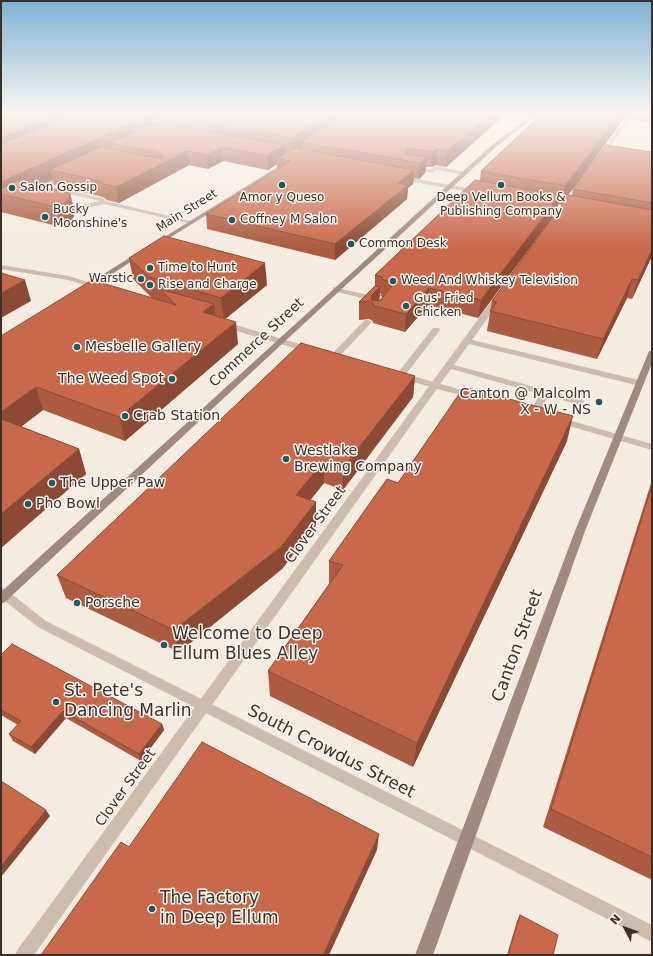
<!DOCTYPE html>
<style>
body{margin:0}
#map{position:relative;width:653px;height:956px;overflow:hidden;background:#f4ebe1;font-family:"DejaVu Sans",sans-serif}
canvas{display:block}
.frame{position:absolute;inset:0;border:2px solid #3b302b;pointer-events:none}
.north{position:absolute;left:605px;top:908px;width:40px;height:40px;-webkit-text-stroke:3px #fbf5ee;paint-order:stroke;rotate:311deg;font-size:11px;font-weight:700;line-height:16px;text-align:center;color:#3b302b}
.north::after{content:'';display:block;margin:auto;width:14px;height:18px;background:#3b302b;clip-path:polygon(50% 0,100% 100%,50% 72%,0 100%)}
</style>
<div id="map">
<canvas width="653" height="956"></canvas>
<div class="frame"></div>
<div class="north">N</div>
</div>
<script>
const ctx = document.querySelector('canvas').getContext('2d');
ctx.lineJoin = 'round';
function toPath(rows) {
  const path = new Path2D();
  for (const r of rows) {
    path.moveTo(r[0], r[1]);
    for (let i = 2; i < r.length; i += 2) path.lineTo(r[i], r[i + 1]);
  }
  return path;
}
function fillPath(path, color) {
  ctx.fillStyle = color;
  ctx.fill(path, 'evenodd');
}
function strokePath(path, color, width, dash) {
  ctx.strokeStyle = color;
  ctx.lineWidth = width;
  ctx.lineCap = dash ? 'butt' : 'round';
  ctx.setLineDash(dash || []);
  ctx.stroke(path);
}
function write(font, color, halo, rows, align = 'center') {
  ctx.font = font + ' "DejaVu Sans",sans-serif';
  ctx.lineWidth = 3;
  ctx.setLineDash([]);
  ctx.textBaseline = 'middle';
  ctx.strokeStyle = halo;
  ctx.fillStyle = color;
  for (const [text, x, y, turn = 0] of rows) {
    ctx.save();
    ctx.translate(x, y);
    ctx.rotate((+turn || 0) * Math.PI / 180);
    ctx.textAlign = isNaN(turn) ? turn : align;
    if (halo) ctx.strokeText(text, 0, 0);
    ctx.fillText(text, 0, 0);
    ctx.restore();
  }
}
fillPath(toPath([
 [630,113,634,113,603,157,599,157,599,155,630,113],
 [413,166,431,169,436,166,468,173,465,175,437,170,432,173,411,169,410,168,413,166],
 [45,185,103,198,106,201,195,222,192,224,104,204,74,211,62,209,59,207,60,206,74,207,100,201,43,188,43,186,45,185],
 [333,287,390,300,391,302,385,309,379,309,378,307,382,303,333,291,333,287],
 [495,296,498,296,502,298,472,340,643,381,644,383,640,386,469,344,454,365,583,400,584,402,580,405,548,396,539,414,534,417,529,414,540,394,451,369,34,955,15,955,18,949,495,296],
 [365,320,368,320,372,322,337,359,331,359,331,355,365,320],
 [433,328,439,328,440,330,403,378,397,378,397,374,433,328]
]), '#cdbbac');
fillPath(toPath([
 [400,176,479,190,482,192,479,194,398,179,397,178,400,176],
 [1,587,5,589,46,621,652,925,652,942,38,627,1,598,1,587]
]), '#cdbbac');
fillPath(toPath([
 [1,265,69,276,103,287,99,289,68,280,1,269,1,265],
 [220,322,226,322,313,348,314,350,313,352,307,352,220,326,220,322],
 [402,373,476,394,477,396,473,399,399,378,398,376,402,373],
 [558,417,652,444,652,450,555,422,553,420,555,418,558,417]
]), '#cdbbac');
fillPath(toPath([
 [534,113,539,113,496,147,283,343,5,602,1,604,1,592,492,145,534,113],
 [287,161,292,162,158,245,153,244,287,161],
 [63,176,68,177,35,193,30,192,63,176],
 [139,252,144,253,88,290,81,288,139,252],
 [649,351,652,351,652,363,585,531,433,955,415,955,575,531,649,351]
]), '#a18a7d');
fillPath(toPath([
 [1,113,507,113,446,167,436,165,431,167,426,167,425,173,419,179,414,178,413,184,408,188,407,199,335,260,207,229,206,214,277,170,277,164,268,170,223,161,208,169,189,165,119,203,107,200,103,197,54,185,53,180,39,186,75,212,72,221,61,227,1,212],
 [543,113,628,113,561,205,558,204,557,211,478,318,428,305,405,332,373,323,373,321,369,319,359,320,359,302,375,286,375,275,480,181,481,171],
 [380,293,381,294,380,296,383,297,380,301,379,301],
 [633,113,652,113,652,122,631,120],
 [652,152,652,256,632,299,627,298,597,359,487,331,492,301,572,196,573,189],
 [129,258,267,285,225,319,238,344,125,441,43,410,21,427,79,449,86,474,1,548,1,336,151,297,133,279],
 [415,376,413,397,343,490,324,483,310,500,316,502,316,525,282,569,179,652,66,598,57,575],
 [567,441,413,767,270,696,268,671,329,584,329,561,398,483],
 [652,480,652,880,543,827],
 [1,655,162,724,164,730,141,761,66,718,35,754,13,741,9,734,18,725,1,715],
 [520,915,553,955,507,955,517,921]
]), '#ac5a40');
fillPath(toPath([
 [1,113,27,113,1,130],
 [64,113,68,113,71,128,1,157,1,138],
 [157,113,182,113,158,118,160,129,147,135,144,118],
 [332,113,358,113,301,142,302,149,292,155,292,138],
 [493,113,507,113,446,167,447,151],
 [620,113,628,113,561,205,565,186],
 [133,123,136,140,111,143,112,152,50,170,53,180,16,197,1,194,1,182],
 [285,145,285,159,277,158,277,164,268,170,267,156],
 [222,147,223,161,208,169,207,155],
 [408,148,407,160,405,150],
 [438,149,436,165,431,167,432,152],
 [187,151,189,165,119,203,116,187],
 [427,157,425,173,419,179,420,163],
 [414,170,413,184,408,188,407,199,335,260,335,244,398,183],
 [70,193,75,212,72,221,61,227,56,207],
 [560,195,557,211,478,318,481,300],
 [652,250,652,256,632,299,638,280],
 [265,263,267,285,224,320,221,298],
 [632,279,627,298,597,359,603,339],
 [25,280,31,301,1,318,1,293],
 [380,287,379,304,373,303,371,302,372,295],
 [429,288,428,305,405,332,406,314],
 [214,304,216,326,203,312],
 [236,322,238,344,125,441,119,417],
 [415,376,413,397,343,490,343,468],
 [36,387,43,410,3,440,1,435,1,412],
 [573,416,567,441,413,767,417,743],
 [79,449,86,474,1,548,1,514],
 [324,461,324,483,297,517,296,495],
 [316,502,316,525,282,569,179,652,174,630],
 [63,711,66,718,35,754,31,747],
 [162,724,164,730,141,761,139,754],
 [46,810,50,816,1,877,1,866],
 [379,834,377,850,329,955,323,955]
]), '#8c4a34');
const building = toPath([
 [16,113,64,113,1,138,1,118,16,113],
 [78,113,133,123,1,182,1,144,78,113],
 [102,113,157,113,144,118,132,119,102,113],
 [170,113,182,113,209,118,212,116,213,115,210,113,332,113,292,138,178,118,158,118,170,113],
 [346,113,493,113,447,151,438,149,432,152,408,148,405,150,406,154,427,157,420,163,301,142,346,113],
 [543,113,620,113,565,186,481,171,543,113],
 [147,126,178,126,285,145,267,156,222,147,207,155,187,151,116,187,104,184,100,181,50,170,101,147,161,159,164,156,160,153,111,143,147,126],
 [606,145,652,152,652,203,573,189,606,145],
 [295,148,414,170,398,183,408,185,335,244,206,214,291,161,277,158,295,148],
 [475,180,560,195,481,300,429,288,406,314,374,306,373,303,369,301,359,302,375,286,380,287,372,295,371,300,380,301,393,284,391,282,381,279,383,277,375,275,475,180],
 [17,181,70,193,68,201,56,207,1,194,1,189,17,181],
 [569,195,652,210,652,250,638,280,632,279,603,339,490,311,497,302,492,301,569,195],
 [164,236,265,263,221,298,149,277,129,258,164,236],
 [1,273,25,280,1,293,1,273],
 [92,280,176,305,160,289,214,304,203,312,236,322,119,417,36,387,1,412,1,336,92,280],
 [301,343,415,376,343,468,324,461,296,495,316,502,281,547,174,630,57,575,301,343],
 [464,387,573,416,417,743,268,671,343,565,329,561,387,479,398,483,464,387],
 [1,419,79,449,1,514,1,419],
 [652,485,652,857,551,809,652,485],
 [12,644,162,724,139,754,63,711,31,747,9,734,21,721,1,710,1,655,12,644],
 [202,742,379,834,323,955,41,955,121,842,129,847,202,742],
 [1,781,46,810,1,866,1,781],
 [520,915,558,935,553,955,508,955,520,915]
]);
fillPath(building, '#c8694b');
strokePath(building, '#8c4a34', 1);
const sky = ctx.createLinearGradient(0, 0, 0, 247);
sky.addColorStop(0, '#7eb2d2');
sky.addColorStop(0.46, '#faf6f2');
sky.addColorStop(1, '#faf6f200');
ctx.fillStyle = sky;
ctx.fillRect(0, 0, 653, 247);
for (const [x, y, r, color] of [
 [282,185,4,"#1f5a5e"],
 [501,185,4,"#1f5a5e"],
 [12,188,4,"#1f5a5e"],
 [45,217,4,"#1f5a5e"],
 [232,220,4,"#1f5a5e"],
 [351,244,4,"#1f5a5e"],
 [150,268,4,"#1f5a5e"],
 [141,279,4,"#1f5a5e"],
 [393,281,4,"#1f5a5e"],
 [150,285,4,"#1f5a5e"],
 [406,306,4,"#1f5a5e"],
 [77,347,4,"#1f5a5e"],
 [172,379,4,"#1f5a5e"],
 [599,402,4,"#1f5a5e"],
 [125,416,4,"#1f5a5e"],
 [286,459,4,"#1f5a5e"],
 [52,483,4,"#1f5a5e"],
 [28,504,4,"#1f5a5e"],
 [77,603,4,"#1f5a5e"],
 [164,645,4,"#1f5a5e"],
 [56,702,4,"#1f5a5e"],
 [152,909,4,"#1f5a5e"]
]) {
  const dot = new Path2D();
  dot.arc(x, y, r, 0, 2 * Math.PI);
  ctx.fillStyle = color;
  ctx.fill(dot);
  strokePath(dot, '#fbf5ee', 1.5);
}
write('12px', '#3b302b', '#fbf5ee', [
 ["Salon Gossip",20,188],
 ["Amor y Queso",282,198,"center"],
 ["Deep Vellum Books &",501,198,"center"],
 ["Publishing Company",501,212,"center"],
 ["Bucky",53,210],
 ["Moonshine's",53,224],
 ["Coffney M Salon",240,220],
 ["Common Desk",359,244],
 ["Time to Hunt",158,268],
 ["Warstic",133,279,"right"],
 ["Weed And Whiskey Television",401,281],
 ["Rise and Charge",158,285],
 ["Gus' Fried",414,299],
 ["Chicken",414,313]
], 'left');
write('12px', '#3b302b', '#fbf5ee', [
 ["Main Street",187,211,-32]
]);
write('14px', '#3b302b', '#fbf5ee', [
 ["Commerce Street",257,343,-43],
 ["Clover Street",316,525,-54],
 ["Clover Street",126,788,-54]
]);
write('14px', '#3b302b', '#fbf5ee', [
 ["Mesbelle Gallery",85,347],
 ["The Weed Spot",164,379,"right"],
 ["Canton @ Malcolm",591,394,"right"],
 ["X - W - NS",591,410,"right"],
 ["Crab Station",133,416],
 ["Westlake",294,451],
 ["Brewing Company",294,467],
 ["The Upper Paw",60,483],
 ["Pho Bowl",36,504],
 ["Porsche",85,603]
], 'left');
write('17px', '#3b302b', '#fbf5ee', [
 ["Welcome to Deep",172,635],
 ["Ellum Blues Alley",172,655],
 ["St. Pete's",64,692],
 ["Dancing Marlin",64,712],
 ["The Factory",160,899],
 ["in Deep Ellum",160,919]
], 'left');
write('17px', '#3b302b', '#fbf5ee', [
 ["Canton Street",518,646,-70],
 ["South Crowdus Street",331,752,27]
]);
</script>
